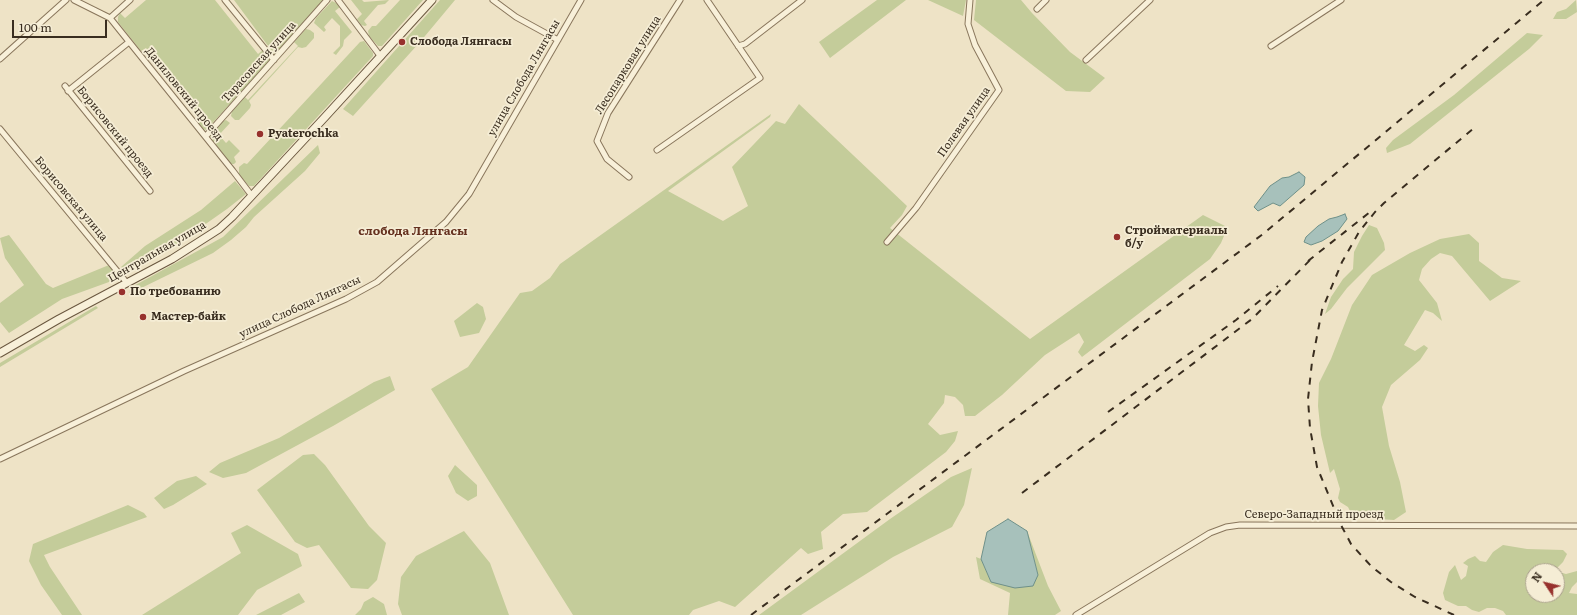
<!DOCTYPE html>
<meta charset="utf-8">
<style>
body{margin:0}
#map{position:relative;width:1577px;height:615px;overflow:hidden;background:#eee3c6;font-family:Literata,serif}
canvas{display:block}
.north{position:absolute;left:1525px;top:563px;width:40px;height:40px;box-sizing:border-box;background:#f5edd5;border:1px solid #aaa08c;border-radius:50%;rotate:305deg;font-size:11px;font-weight:700;line-height:16px;text-align:center;color:#392d1f}
.north::after{content:'';display:block;margin:auto;width:14px;height:18px;background:#97312d;clip-path:polygon(50% 0,100% 100%,50% 72%,0 100%)}
.scale{position:absolute;left:12px;top:20px;width:95px;height:18px;box-sizing:border-box;border:2px solid #392d1f;border-top:0;padding-left:5px;font-size:12px;line-height:14px;white-space:nowrap;color:#392d1f;-webkit-text-stroke:3px #f5edd5;paint-order:stroke}
</style>
<div id="map">
<canvas width="1577" height="615"></canvas>
<div class="north">N</div>
<div class="scale">100 m</div>
</div>
<script>
const ctx = document.querySelector('canvas').getContext('2d');
ctx.lineJoin = 'round';
function fillPath(path, color) {
  ctx.fillStyle = color;
  ctx.fill(path, 'evenodd');
}
function toPath(rows) {
  const path = new Path2D();
  for (const r of rows) {
    path.moveTo(r[0], r[1]);
    for (let i = 2; i < r.length; i += 2) path.lineTo(r[i], r[i + 1]);
  }
  return path;
}
function strokePath(path, color, width, dash) {
  ctx.strokeStyle = color;
  ctx.lineWidth = width;
  ctx.lineCap = dash ? 'butt' : 'round';
  ctx.setLineDash(dash || []);
  ctx.stroke(path);
}
function write(font, color, halo, rows, align = 'center') {
  ctx.font = font + ' Literata,serif';
  ctx.lineWidth = 3.5;
  ctx.setLineDash([]);
  ctx.textBaseline = 'middle';
  ctx.strokeStyle = halo;
  ctx.fillStyle = color;
  for (const [text, x, y, turn = 0] of rows) {
    ctx.save();
    ctx.translate(x, y);
    ctx.rotate((+turn || 0) * Math.PI / 180);
    ctx.textAlign = isNaN(turn) ? turn : align;
    if (halo) ctx.strokeText(text, 0, 0);
    ctx.fillText(text, 0, 0);
    ctx.restore();
  }
}
fillPath(toPath([
 [146,0,215,0,258,54,264,49,270,58,268,63,206,130,203,129,198,123,202,118,146,48,141,51,118,22,118,17,120,13,125,18],
 [234,0,325,0,277,52,274,54],
 [351,0,362,0,364,2,389,0,385,4,378,5,364,21,367,25,365,26,361,25,357,19,362,14],
 [400,0,423,0,382,46,378,46,369,36,368,31,372,26,376,26],
 [440,0,455,0,420,42,353,116,343,109],
 [877,0,906,0,830,58,819,42],
 [928,0,966,0,963,16],
 [976,0,1021,0,1032,13,1070,52,1105,78,1090,92,1066,91,974,20],
 [1576,0,1577,12,1566,19,1553,19,1557,12,1566,9],
 [332,1,336,3,340,7,335,11,352,32,344,40,343,46,336,55,333,53,340,46,340,26,332,18,324,27,326,30,324,32,314,23,316,18],
 [306,29,310,30,314,33,314,38,306,47,302,48,298,47,249,101,251,105,250,108,239,120,235,120,231,116,232,111,245,97,248,100,298,46,294,42],
 [1527,33,1543,35,1529,49,1410,144,1387,153,1386,148,1393,140,1454,95],
 [364,41,373,53,373,56,254,186,249,186,239,175,239,167,244,163,247,164,360,42],
 [799,104,907,206,902,215,890,228,1030,339,1203,215,1225,226,1226,231,1221,243,1210,259,1082,357,1078,352,1084,342,1079,333,1045,355,1002,395,975,416,965,416,963,405,955,397,945,395,944,403,928,424,940,435,958,431,955,441,946,452,867,512,843,514,821,532,823,549,808,554,801,548,735,607,719,601,693,610,689,615,573,615,431,389,468,367,520,293,532,291,550,278,560,264,771,114,770,117,668,191,723,221,748,206,732,167,776,121,785,124],
 [226,120,230,123,219,135,226,143,229,140,240,151,234,157,236,162,234,164,231,164,210,137,211,133,223,121],
 [318,145,320,153,305,171,254,217,246,227,231,240,213,253,129,294,130,288,223,237],
 [235,181,246,194,227,209,180,242,127,272,121,267,145,246,201,210],
 [1369,225,1377,228,1384,243,1385,250,1347,288,1331,309,1325,314,1331,297,1343,279,1353,269,1354,252,1362,236],
 [1469,234,1479,243,1479,261,1502,278,1521,281,1490,301,1452,256,1440,253,1431,259,1422,269,1419,280,1437,303,1442,321,1433,313,1425,310,1404,345,1415,351,1424,345,1428,348,1420,360,1391,385,1382,407,1389,446,1400,482,1406,512,1394,520,1363,518,1362,514,1359,511,1351,513,1348,507,1340,502,1338,498,1340,489,1334,469,1330,473,1321,435,1318,406,1319,383,1331,359,1352,305,1372,275,1410,253,1440,239],
 [9,235,46,284,53,288,109,265,120,278,62,299,9,333,0,322,0,303,24,285,5,258,0,238],
 [477,303,483,307,486,319,479,333,460,337,454,321],
 [96,306,98,308,0,367,0,363],
 [390,376,395,390,333,426,246,473,223,478,209,472,220,463,279,438,374,382],
 [314,454,325,465,369,526,386,543,377,580,368,589,351,588,319,545,307,548,295,542,257,490,303,455],
 [455,465,477,485,477,496,468,501,456,493,448,476],
 [972,468,964,505,952,527,893,557,801,615,759,615,890,519,951,477],
 [196,476,207,484,173,505,164,509,154,498,177,481],
 [128,505,144,513,147,517,44,555,50,567,82,615,62,615,41,585,29,561,33,544],
 [247,525,298,554,302,566,257,590,238,615,142,615,241,553,231,533],
 [464,531,490,563,509,615,402,615,398,604,401,577,416,556],
 [1027,531,1048,586,1061,611,1055,615,1008,615,1010,593,980,579,976,557,981,559,991,582,1038,575],
 [1503,545,1527,549,1563,550,1567,554,1563,562,1557,568,1559,572,1566,574,1577,571,1577,582,1572,587,1569,593,1577,594,1577,615,1506,615,1503,611,1495,608,1487,608,1479,612,1472,610,1466,606,1458,606,1445,600,1443,593,1449,572,1455,565,1461,580,1466,576,1468,566,1463,563,1468,559,1475,556,1480,561,1486,562,1493,552],
 [1533,571,1557,571,1557,595,1533,595],
 [299,593,305,602,281,615,256,615],
 [373,597,384,604,387,615,355,615,361,609,364,602]
]), '#c4cc9a');
const water = toPath([
 [1299,172,1305,177,1304,185,1280,206,1273,203,1258,211,1254,207,1270,186,1282,178,1289,177,1299,172],
 [1345,214,1347,219,1338,231,1322,241,1311,245,1304,242,1306,237,1318,226,1329,219,1337,217,1345,214],
 [1008,519,1027,531,1038,575,1033,586,1015,588,991,582,981,559,987,532,1008,519]
]);
fillPath(water, '#a7c1bb');
strokePath(water, '#6e9089', 1);
const street = toPath([
 [74,0,110,18,233,171,252,196],
 [225,0,274,60],
 [338,0,381,57],
 [493,0,516,17,558,40],
 [1037,9,1046,0],
 [110,18,130,0],
 [738,46,745,44,802,0],
 [1271,46,1341,0],
 [0,59,66,0],
 [1086,60,1150,0],
 [65,86,150,191],
 [68,91,129,42],
 [0,129,127,283],
 [206,136,327,0],
 [657,150,760,78,707,0],
 [629,177,607,159,597,141,608,113,680,0],
 [887,242,916,208,999,90,975,45,968,24,970,0],
 [0,459,184,371,346,299,377,282,446,222,469,194,581,0],
 [1076,615,1210,533,1226,527,1240,525,1577,526]
]);
const secondary = toPath([
 [0,353,59,319,172,259,219,229,232,217,325,117,432,0]
]);
strokePath(street, '#89765c', 7);
strokePath(secondary, '#6a573f', 9);
strokePath(street, '#f8f0d9', 5);
strokePath(secondary, '#f8f0d9', 7);
strokePath(toPath([
 [1308,261,1370,212],
 [1108,412,1236,320,1278,286],
 [1022,493,1252,319,1312,258],
 [751,615,1263,234,1544,0],
 [1454,615,1415,597,1391,582,1371,566,1351,544,1341,525,1317,467,1310,428,1308,399,1312,362,1322,310,1342,262,1359,232,1375,212,1384,203,1474,128]
]), '#392d1f', 2, [7, 7]);
for (const [x, y, r, color] of [
 [402,42,4,"#97312d"],
 [260,134,4,"#97312d"],
 [1117,237,4,"#97312d"],
 [122,292,4,"#97312d"],
 [143,317,4,"#97312d"]
]) {
  const dot = new Path2D();
  dot.arc(x, y, r, 0, 2 * Math.PI);
  ctx.fillStyle = color;
  ctx.fill(dot);
  strokePath(dot, '#f5edd5', 1.5);
}
write('bold 11px', '#392d1f', '#f5edd5', [
 ["Слобода Лянгасы",410,42],
 ["Pyaterochka",268,134],
 ["Стройматериалы",1125,231],
 ["б/у",1125,244],
 ["По требованию",130,292],
 ["Мастер-байк",151,317]
], 'left');
write('11px', '#392d1f', '#f5edd5', [
 ["Тарасовская улица",259,62,-48],
 ["Лесопарковая улица",628,65,-58],
 ["улица Слобода Лянгасы",524,78,-60],
 ["Даниловский проезд",184,94,51],
 ["Полевая улица",964,122,-55],
 ["Борисовский проезд",115,132,51],
 ["Борисовская улица",71,199,50],
 ["Центральная улица",157,252,-30],
 ["улица Слобода Лянгасы",300,307,-25],
 ["Северо-Западный проезд",1314,515]
]);
write('bold 12px', '#65311f', '#f5edd5', [
 ["слобода Лянгасы",413,231]
]);
</script>
